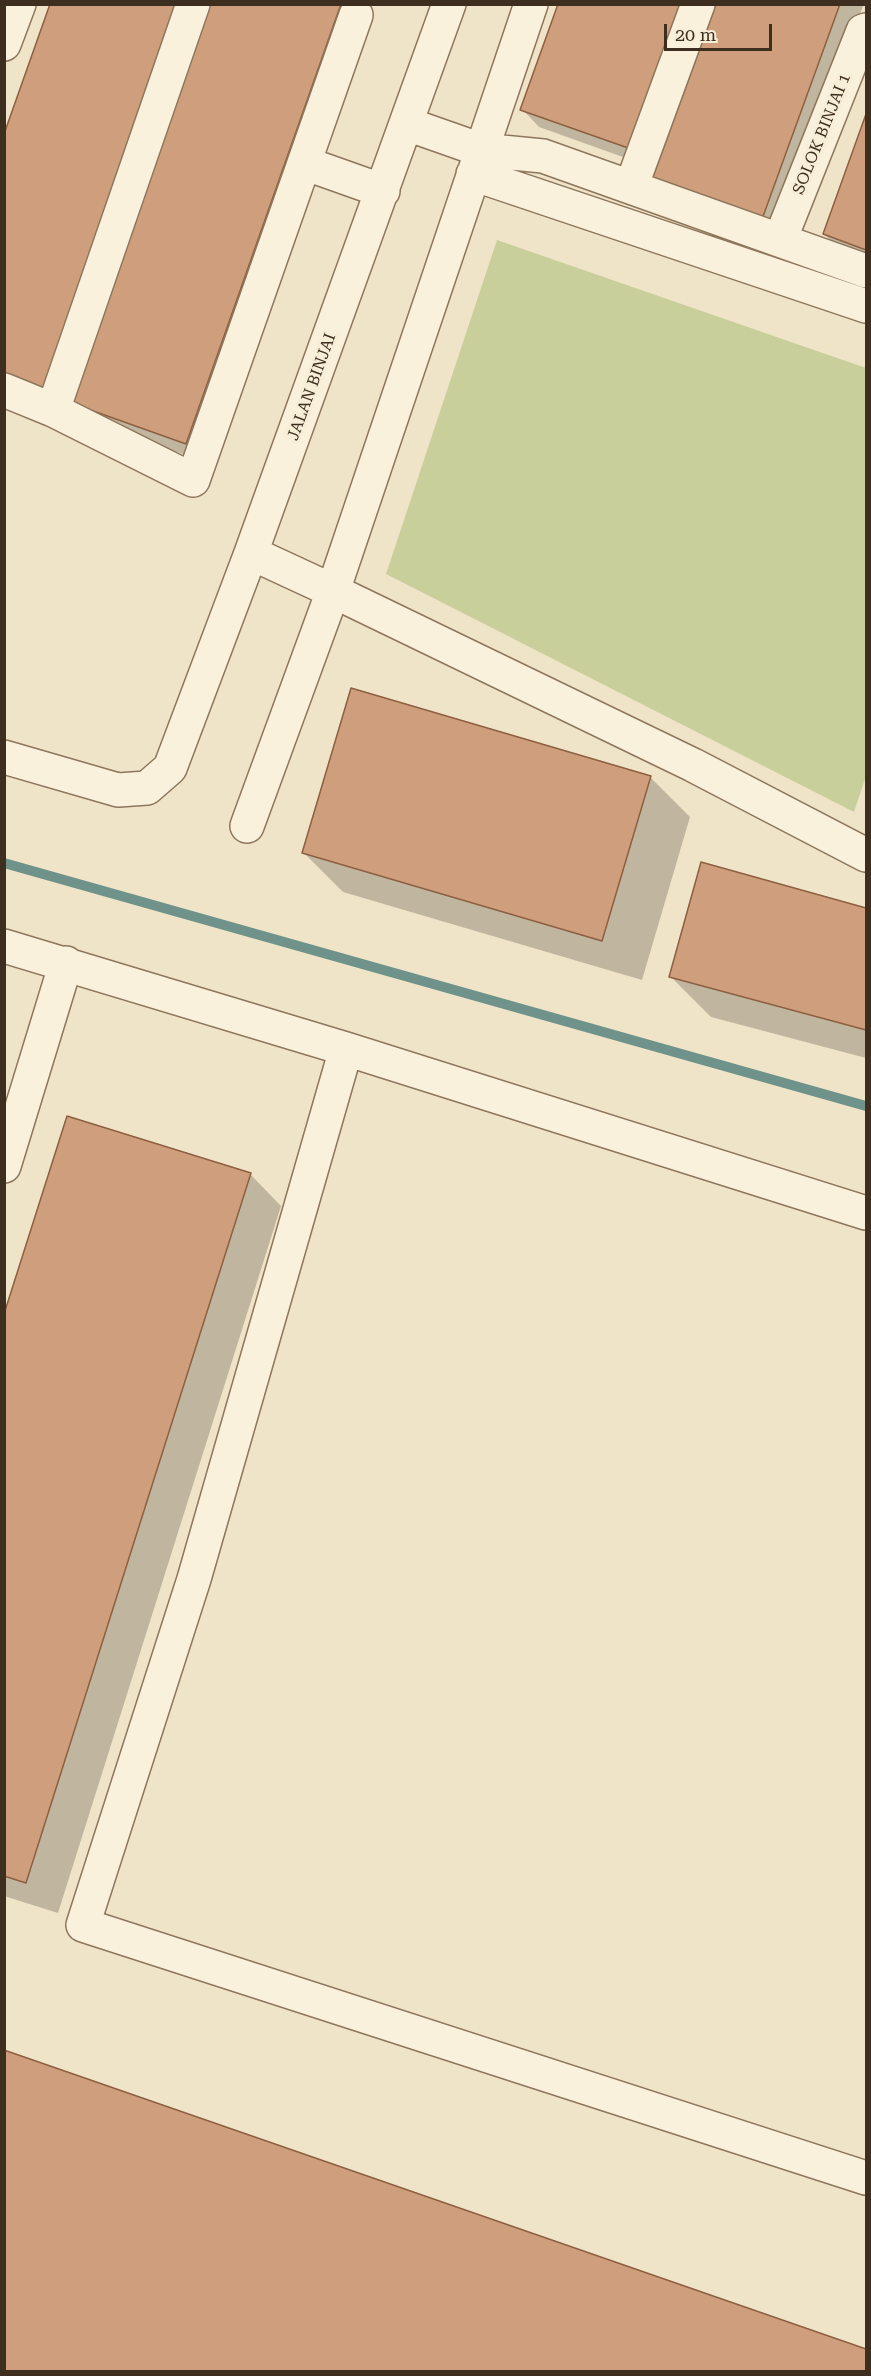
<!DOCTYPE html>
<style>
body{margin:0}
#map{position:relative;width:871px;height:2376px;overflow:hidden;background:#f0e4c8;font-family:"Roboto Serif",serif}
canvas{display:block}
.frame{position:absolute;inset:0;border:6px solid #3d2e20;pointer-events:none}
.scale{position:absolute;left:664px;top:24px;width:108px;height:27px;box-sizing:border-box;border:3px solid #3d2e20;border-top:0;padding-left:8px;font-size:18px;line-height:21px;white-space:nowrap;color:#3d2e20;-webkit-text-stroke:4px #f7eed8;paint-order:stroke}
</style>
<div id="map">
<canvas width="871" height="2376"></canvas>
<div class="frame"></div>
<div class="scale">20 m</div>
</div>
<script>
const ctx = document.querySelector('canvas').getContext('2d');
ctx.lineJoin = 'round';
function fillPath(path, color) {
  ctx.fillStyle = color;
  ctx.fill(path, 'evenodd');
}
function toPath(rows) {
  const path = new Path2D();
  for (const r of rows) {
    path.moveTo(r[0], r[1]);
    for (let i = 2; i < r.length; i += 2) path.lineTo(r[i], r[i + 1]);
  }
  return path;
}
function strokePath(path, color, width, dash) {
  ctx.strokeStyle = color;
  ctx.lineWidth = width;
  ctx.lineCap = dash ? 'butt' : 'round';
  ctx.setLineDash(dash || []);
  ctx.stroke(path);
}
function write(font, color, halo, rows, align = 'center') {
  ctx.font = font + ' "Roboto Serif",serif';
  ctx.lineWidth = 6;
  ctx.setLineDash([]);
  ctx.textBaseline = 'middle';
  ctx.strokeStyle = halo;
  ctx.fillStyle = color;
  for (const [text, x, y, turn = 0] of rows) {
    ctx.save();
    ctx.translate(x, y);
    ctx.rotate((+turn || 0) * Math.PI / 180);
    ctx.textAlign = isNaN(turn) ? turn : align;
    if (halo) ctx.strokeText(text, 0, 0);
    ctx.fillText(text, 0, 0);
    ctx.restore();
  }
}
fillPath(toPath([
 [497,240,866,368,866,776,854,812,386,574]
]), '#c9cf9b');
fillPath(toPath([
 [210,4,365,4,203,461,87,420,69,402],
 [560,4,648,166,539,127,522,109],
 [717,4,862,4,863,6,779,238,670,199],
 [866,119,866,260,842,251,824,234],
 [650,777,690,817,642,980,343,892,303,852],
 [702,863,866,910,866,1058,711,1017,671,977],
 [250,1174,281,1206,58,1913,4,1896,4,1319]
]), '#0003');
strokePath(toPath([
 [4,863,866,1106]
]), '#6f938a', 10);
const building = toPath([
 [50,4,183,4,46,392,4,378,4,134,50,4],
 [209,4,341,4,186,444,68,402,209,4],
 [558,4,683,4,631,149,520,110,558,4],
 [716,4,840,4,761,222,651,182,716,4],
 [866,114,866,250,823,234,866,114],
 [351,688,651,776,602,941,302,853,351,688],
 [701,862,866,908,866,1030,669,977,701,862],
 [67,1116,251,1173,26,1883,4,1876,4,1314,67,1116],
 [4,2050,866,2349,866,2372,4,2372,4,2050]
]);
fillPath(building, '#cf9f7d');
strokePath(building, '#8d5f41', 1.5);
const minor = toPath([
 [4,44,19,4],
 [407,124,481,150,543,156,866,271],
 [304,163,383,191],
 [473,174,866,306],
 [631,187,698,4],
 [780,240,863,31,866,30],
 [4,390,53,410,193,480,356,15],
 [53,410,193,4],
 [251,553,333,591,531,4],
 [4,757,118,790,147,788,170,768,251,553,449,4],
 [247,826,333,591,693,765,866,855],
 [4,946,346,1049,866,1213],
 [346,1049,194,1579,83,1925,866,2178],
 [4,1166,66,963]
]);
strokePath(minor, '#8d765c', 36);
strokePath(minor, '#faf1dc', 33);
write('16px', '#3d2e20', '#f7eed8', [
 ["SOLOK BINJAI 1",822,134,-68],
 ["JALAN BINJAI",312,387,-70]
]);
</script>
